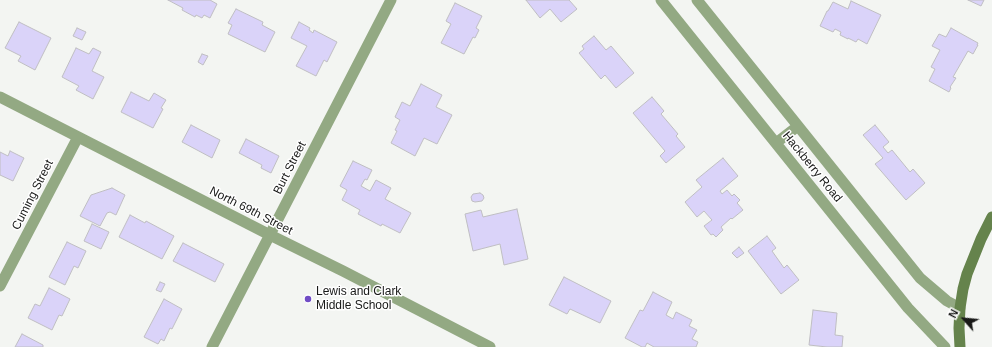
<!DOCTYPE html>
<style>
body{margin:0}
#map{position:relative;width:992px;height:347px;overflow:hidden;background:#f3f5f2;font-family:Helvetica,sans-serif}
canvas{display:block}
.north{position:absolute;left:944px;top:299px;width:40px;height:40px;-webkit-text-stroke:3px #fff;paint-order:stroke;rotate:297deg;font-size:11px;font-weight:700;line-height:16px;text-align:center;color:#181918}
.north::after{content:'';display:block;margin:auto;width:14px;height:18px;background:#181918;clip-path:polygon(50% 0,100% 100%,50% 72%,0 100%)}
</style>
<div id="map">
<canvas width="992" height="347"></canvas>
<div class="north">N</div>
</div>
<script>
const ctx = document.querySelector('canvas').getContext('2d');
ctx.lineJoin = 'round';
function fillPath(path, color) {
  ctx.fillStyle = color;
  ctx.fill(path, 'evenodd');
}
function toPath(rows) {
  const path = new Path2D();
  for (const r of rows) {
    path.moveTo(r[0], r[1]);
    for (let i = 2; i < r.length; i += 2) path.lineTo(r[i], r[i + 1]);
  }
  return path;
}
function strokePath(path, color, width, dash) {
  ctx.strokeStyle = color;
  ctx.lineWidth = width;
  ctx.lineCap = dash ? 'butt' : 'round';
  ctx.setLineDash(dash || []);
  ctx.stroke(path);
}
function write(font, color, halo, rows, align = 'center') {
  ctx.font = font + ' Helvetica,sans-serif';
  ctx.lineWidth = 3;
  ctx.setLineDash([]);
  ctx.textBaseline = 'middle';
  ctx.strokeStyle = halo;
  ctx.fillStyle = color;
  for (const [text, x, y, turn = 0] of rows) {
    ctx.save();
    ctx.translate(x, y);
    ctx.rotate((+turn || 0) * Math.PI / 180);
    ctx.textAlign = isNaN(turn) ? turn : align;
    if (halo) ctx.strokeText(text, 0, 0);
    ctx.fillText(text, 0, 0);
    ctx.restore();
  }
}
const building = toPath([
 [168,0,210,0,217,4,210,18,204,15,202,18,196,15,195,17,182,10,183,8,168,0],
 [526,0,569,0,577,9,561,22,550,9,540,18,526,0],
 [968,0,984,0,981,6,968,0],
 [851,1,881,15,867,44,858,39,856,42,848,38,848,39,840,35,841,32,835,29,833,32,820,26,827,11,828,11,833,2,848,9,851,1],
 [455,3,482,16,476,28,479,30,475,38,473,37,464,54,441,43,451,24,446,21,455,3],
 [236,9,263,22,262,25,275,32,265,52,228,34,232,25,228,23,236,9],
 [19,22,51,38,35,70,18,61,21,56,5,48,19,22],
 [299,22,310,28,309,30,313,33,314,30,337,42,327,62,324,60,316,76,296,66,307,46,291,38,299,22],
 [77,28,86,32,82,40,73,36,77,28],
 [951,28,978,43,977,45,978,45,973,54,968,51,953,77,956,78,950,87,951,88,949,92,929,81,935,69,931,67,940,50,932,46,939,34,946,37,951,28],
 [594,36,606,50,611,46,634,73,616,88,605,75,601,79,579,53,584,49,582,46,594,36],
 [76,48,89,54,93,48,101,52,92,71,104,77,93,99,76,90,79,86,62,77,76,48],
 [202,54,208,56,203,65,198,62,202,54],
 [421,84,442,95,436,107,452,115,437,144,424,138,415,156,391,143,397,131,395,130,400,120,395,117,402,102,410,106,421,84],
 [131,92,149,101,154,93,166,100,161,108,163,109,153,128,121,112,131,92],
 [652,97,664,111,661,114,678,134,676,136,685,147,666,163,660,156,665,151,633,113,652,97],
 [191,125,220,140,212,158,182,142,191,125],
 [875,125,889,142,883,147,888,153,892,150,910,172,913,169,925,183,906,200,875,164,883,158,863,135,875,125],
 [246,139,279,156,271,173,261,168,262,165,239,153,246,139],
 [10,151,24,158,13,181,0,175,0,152,8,156,10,151],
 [723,158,738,176,720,191,722,194,727,190,732,196,734,194,740,200,737,203,743,210,732,219,731,218,721,227,723,230,716,237,713,234,711,235,704,226,712,220,704,211,697,217,685,202,702,187,696,180,723,158],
 [353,161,372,170,367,180,365,179,361,186,370,191,376,180,391,188,385,199,411,213,400,233,382,224,381,226,358,214,360,210,342,200,347,190,340,186,353,161],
 [112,188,125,195,116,215,110,212,107,213,100,226,80,216,91,195,112,188],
 [480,193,483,195,484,198,482,201,475,202,472,201,471,197,473,194,480,193],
 [517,209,528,259,504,265,500,244,473,251,465,214,481,210,483,217,517,209],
 [130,215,145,223,146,221,174,236,162,259,119,237,130,215],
 [92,224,109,232,101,249,84,241,92,224],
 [767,236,776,248,772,251,784,268,787,265,799,280,781,294,748,251,767,236],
 [67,242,86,251,78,268,74,266,65,285,49,277,67,242],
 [183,243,224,264,215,282,173,261,183,243],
 [739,247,744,253,737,258,732,253,739,247],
 [564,277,611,301,600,323,570,309,567,314,549,305,564,277],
 [160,282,165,284,161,292,156,290,160,282],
 [49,288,70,299,62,316,59,315,52,330,28,318,35,304,40,306,49,288],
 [653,292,672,302,666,315,673,319,676,312,692,320,689,326,697,330,692,339,698,342,696,347,654,347,647,343,645,347,642,347,625,338,640,310,643,311,653,292],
 [164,299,182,309,172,329,170,328,164,341,161,339,158,344,144,337,164,299],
 [813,310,837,313,835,335,843,336,842,347,827,347,809,345,813,310],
 [22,334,43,345,43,347,15,347,22,334]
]);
fillPath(building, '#dad3f9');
strokePath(building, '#bfbec2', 1);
strokePath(toPath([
 [661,0,908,308,945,347],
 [697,0,920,278,947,301,960,308],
 [0,97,270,235,343,271,490,347],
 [776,143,798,126],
 [0,286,78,137],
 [212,347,391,0]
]), '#93a983', 11);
strokePath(toPath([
 [960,347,959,328,960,308,963,289,967,274,981,239,992,217]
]), '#65834c', 11);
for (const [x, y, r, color] of [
 [308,299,4,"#704cc5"]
]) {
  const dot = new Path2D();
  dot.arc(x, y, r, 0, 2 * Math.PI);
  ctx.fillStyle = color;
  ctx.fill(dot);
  strokePath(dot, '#fff', 1.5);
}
write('12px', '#181918', '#fff', [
 ["Hackberry Road",812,167,51],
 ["Burt Street",290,168,-63],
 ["Cuming Street",33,195,-63],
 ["North 69th Street",251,211,27]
]);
write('12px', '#181918', '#fff', [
 ["Lewis and Clark",316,292],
 ["Middle School",316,306]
], 'left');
</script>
